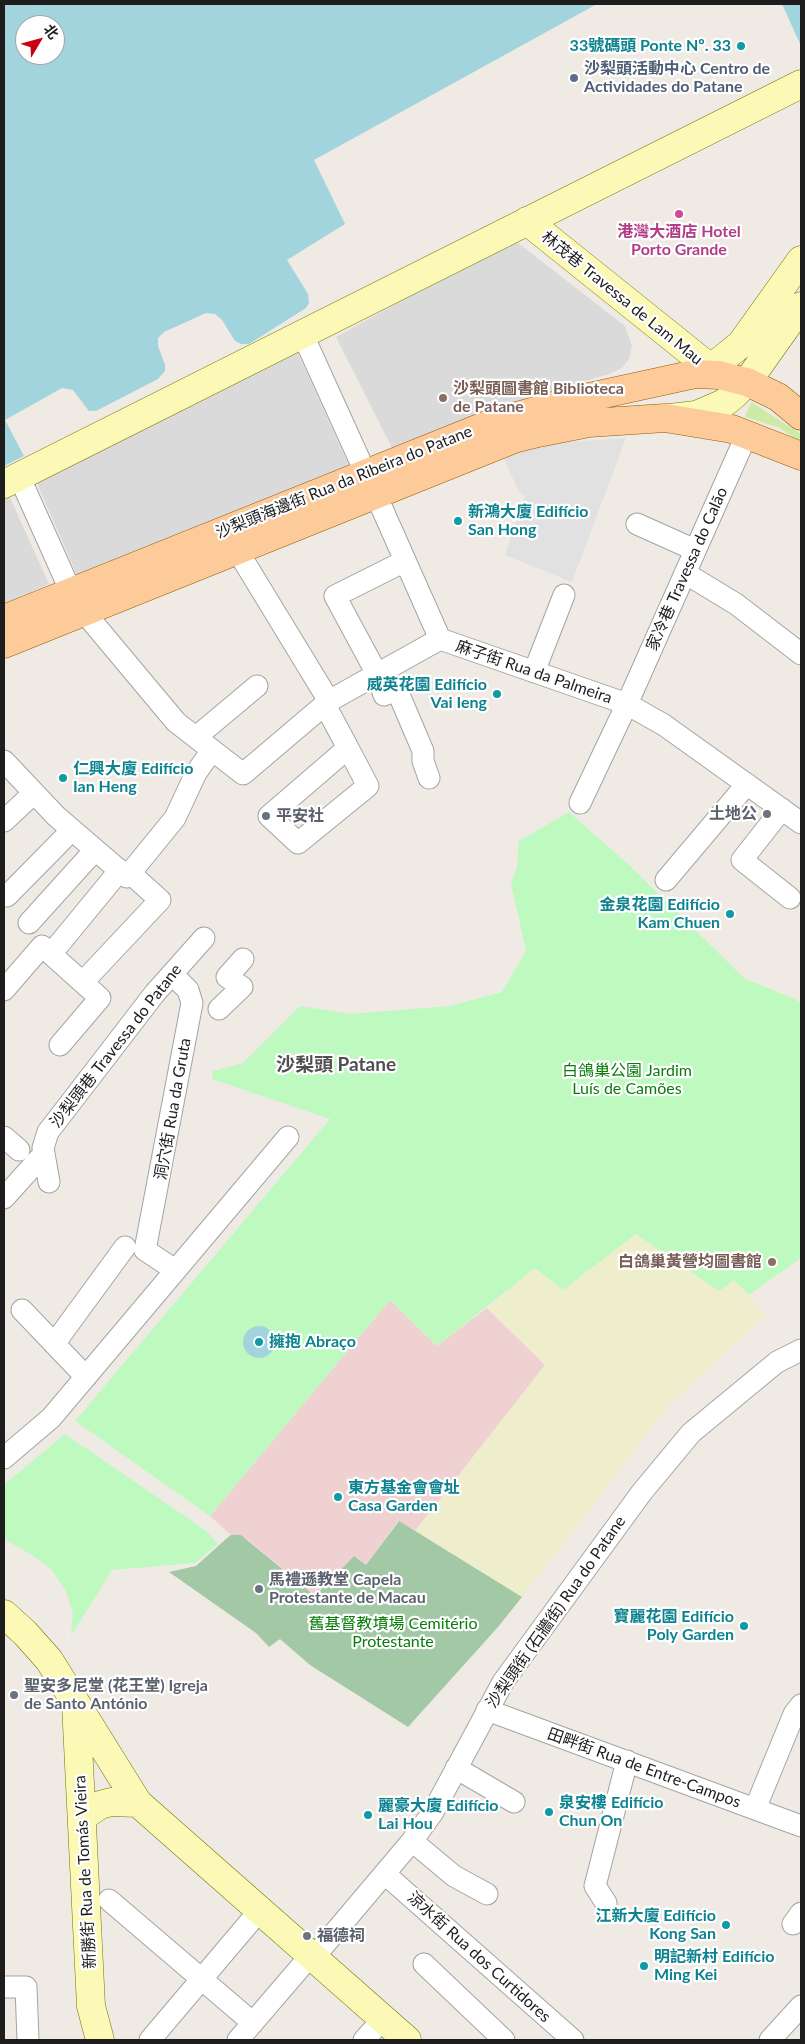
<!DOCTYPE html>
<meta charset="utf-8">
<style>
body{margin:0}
#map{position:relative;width:805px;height:2044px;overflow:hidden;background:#efeae3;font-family:Lato,"Noto Sans SC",sans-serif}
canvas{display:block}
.frame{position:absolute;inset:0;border:5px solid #1d1d1d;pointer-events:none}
.north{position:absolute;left:15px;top:15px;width:50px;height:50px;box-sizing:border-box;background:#fff;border:1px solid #a5a5a5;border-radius:50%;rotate:53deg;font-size:14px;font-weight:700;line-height:20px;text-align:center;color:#1d1d1d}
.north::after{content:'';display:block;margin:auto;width:18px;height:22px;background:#ca000e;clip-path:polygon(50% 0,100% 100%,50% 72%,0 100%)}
</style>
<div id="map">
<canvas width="805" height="2044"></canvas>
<div class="frame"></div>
<div class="north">北</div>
</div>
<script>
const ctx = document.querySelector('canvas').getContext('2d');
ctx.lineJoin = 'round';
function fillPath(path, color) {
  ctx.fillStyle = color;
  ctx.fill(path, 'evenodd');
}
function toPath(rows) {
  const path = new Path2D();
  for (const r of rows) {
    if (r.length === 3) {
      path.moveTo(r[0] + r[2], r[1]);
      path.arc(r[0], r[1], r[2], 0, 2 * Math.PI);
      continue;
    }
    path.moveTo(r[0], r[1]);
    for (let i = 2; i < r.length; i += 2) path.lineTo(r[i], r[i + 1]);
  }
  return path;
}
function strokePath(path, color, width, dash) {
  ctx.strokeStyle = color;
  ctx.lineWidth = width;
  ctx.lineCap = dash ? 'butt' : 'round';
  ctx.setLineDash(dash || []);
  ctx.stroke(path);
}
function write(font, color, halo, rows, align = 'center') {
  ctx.font = font + ' Lato,"Noto Sans SC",sans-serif';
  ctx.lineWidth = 4.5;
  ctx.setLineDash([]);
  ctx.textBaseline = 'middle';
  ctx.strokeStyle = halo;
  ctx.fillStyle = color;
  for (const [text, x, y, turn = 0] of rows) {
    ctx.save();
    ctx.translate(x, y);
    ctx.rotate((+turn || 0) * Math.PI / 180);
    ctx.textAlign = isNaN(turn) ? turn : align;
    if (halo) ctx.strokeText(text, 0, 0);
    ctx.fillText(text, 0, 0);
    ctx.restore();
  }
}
fillPath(toPath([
 [513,239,625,326,632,346,629,359,622,368,609,374,540,394,394,452,336,337],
 [296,349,349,466,77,575,33,474],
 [7,491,49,584,4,604,4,492]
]), '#dbdada');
fillPath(toPath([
 [390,1300,437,1346,487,1308,545,1365,415,1531,398,1521,366,1565,354,1556,315,1596,246,1538,231,1535,210,1516]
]), '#f0d1d2');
fillPath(toPath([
 [636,1234,734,1279,765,1316,672,1402,522,1597,415,1531,545,1365,487,1308,535,1268,563,1290]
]), '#eeeecd');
fillPath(toPath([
 [751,402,801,434,801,443,780,428,745,417]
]), '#cdeaa7');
fillPath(toPath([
 [399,1521,522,1597,498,1627,408,1727,310,1665,280,1639,269,1647,256,1633,169,1572,196,1566,226,1539,231,1535,241,1535,315,1596,354,1556,366,1565]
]), '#a3c8a6');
fillPath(toPath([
 [569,812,630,866,744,978,801,1002,801,1258,749,1295,734,1280,719,1291,636,1234,563,1290,535,1268,437,1346,390,1300,210,1516,75,1421,330,1119,212,1079,213,1071,243,1063,300,1006,350,1014,450,1006,502,992,526,951,511,883,517,867,519,841],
 [65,1434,205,1530,218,1544,195,1563,112,1570,71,1636,73,1613,66,1591,51,1569,32,1555,4,1539,4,1485]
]), '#befabf');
fillPath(toPath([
 [626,438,572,582,505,555,525,496,518,490,501,451,569,442]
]), '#e1e1e1');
fillPath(toPath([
 [4,4,597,4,314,160,345,224,287,260,308,294,309,303,306,308,249,344,241,344,235,341,222,320,215,314,206,313,164,332,158,338,158,346,165,365,165,371,158,379,96,411,89,411,73,390,62,388,5,420,24,456,4,466],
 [25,25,55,25,55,55,25,55],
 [782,4,801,4,801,46],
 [259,1342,16]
]), '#a2d4dd');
const street = toPath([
 [302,333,366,474,380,481],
 [19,476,71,592],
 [376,495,440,639],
 [637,524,695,550],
 [237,550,329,701],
 [405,561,335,596,377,674,384,695,397,690,423,751,423,761,429,778],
 [685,573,736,604,801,654],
 [84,612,176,722,243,774,329,701,440,639,627,704,664,725,801,823],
 [534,672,564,595],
 [325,705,348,748,269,816,298,843,368,786,348,748],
 [196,737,257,686],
 [4,761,56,816,127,877,175,818,196,773,212,750],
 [580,803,627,704,747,434],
 [782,809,742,860,790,898],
 [4,821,34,793],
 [666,880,747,784],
 [7,896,72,830],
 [29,923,95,850],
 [51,954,120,870],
 [172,974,188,990,192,1003,145,1250,175,1270],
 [83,982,160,900,130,873],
 [4,990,42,946,100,998,60,1045],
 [219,1009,242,987,227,977,243,959],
 [4,1137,19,1150],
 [49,1182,43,1148,48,1132,155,993,204,938],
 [4,1198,39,1159],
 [22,1310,86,1377],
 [54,1344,125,1247],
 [4,1458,51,1418,288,1137],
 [487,1710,801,1826],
 [456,1768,514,1802],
 [755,1809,794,1714,801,1705],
 [412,1841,454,1876,487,1894],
 [385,1874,573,2040],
 [109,1900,253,2023],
 [606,1903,595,1886,627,1761],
 [793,1924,801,1913],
 [314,1957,412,1841,433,1812,503,1682,642,1492,691,1433,777,1362,801,1350],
 [424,1964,504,2040],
 [4,1987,26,1987,28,2040],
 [150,2040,260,1910],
 [238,2040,311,1955],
 [364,2040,383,2019],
 [770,2040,801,2006]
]);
const secondary = toPath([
 [527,221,719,375],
 [695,374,715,365,741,344,801,260],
 [670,418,696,415,724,403,734,395,747,382,801,306],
 [4,484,801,84],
 [4,1614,25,1633,49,1660,138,1803,407,2040],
 [76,1704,91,2006,100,2040],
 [82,1817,100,1805,111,1802,138,1803]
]);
const primary = toPath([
 [4,619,492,423,571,401,695,374,719,375,747,382,778,397,801,416],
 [4,644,514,439,538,433,589,423,665,418,732,429,801,456]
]);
strokePath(street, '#a4a4a4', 23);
strokePath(secondary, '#717603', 29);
strokePath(primary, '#965a00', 29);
strokePath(street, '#fff', 21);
strokePath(secondary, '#fbf9b5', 28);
strokePath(primary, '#fdcb99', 28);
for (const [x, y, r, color] of [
 [741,46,5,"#0f9aa8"],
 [574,78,5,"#5c6f8a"],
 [679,214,5,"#d1479c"],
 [443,398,5,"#8d6e63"],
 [458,521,5,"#0f9aa8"],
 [497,694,5,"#0f9aa8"],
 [63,778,5,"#0f9aa8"],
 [767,814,5,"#6b7280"],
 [266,816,5,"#6b7280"],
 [730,914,5,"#0f9aa8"],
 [772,1262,5,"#8d6e63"],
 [259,1342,5,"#0f9aa8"],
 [338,1497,5,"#0f9aa8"],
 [259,1589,5,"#6b7280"],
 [744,1626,5,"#0f9aa8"],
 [14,1695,5,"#6b7280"],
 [549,1812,5,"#0f9aa8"],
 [368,1815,5,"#0f9aa8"],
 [726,1925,5,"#0f9aa8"],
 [307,1936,5,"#6b7280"],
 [644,1966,5,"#0f9aa8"]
]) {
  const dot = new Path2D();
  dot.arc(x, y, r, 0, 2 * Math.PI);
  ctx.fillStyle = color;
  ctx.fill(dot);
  strokePath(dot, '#fff', 2);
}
write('bold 16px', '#0d838f', '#fff', [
 ["33號碼頭 Ponte Nº. 33",731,46,"right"],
 ["新鴻大廈 Edifício",468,512],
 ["San Hong",468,530],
 ["威英花園 Edifício",487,685,"right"],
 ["Vai Ieng",487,703,"right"],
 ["仁興大廈 Edifício",73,769],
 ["Ian Heng",73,787],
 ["金泉花園 Edifício",720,905,"right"],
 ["Kam Chuen",720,923,"right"],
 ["擁抱 Abraço",269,1342],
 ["東方基金會會址",348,1488],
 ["Casa Garden",348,1506],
 ["寶麗花園 Edifício",734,1617,"right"],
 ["Poly Garden",734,1635,"right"],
 ["泉安樓 Edifício",559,1803],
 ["Chun On",559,1821],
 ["麗豪大廈 Edifício",378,1806],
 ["Lai Hou",378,1824],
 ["江新大廈 Edifício",716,1916,"right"],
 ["Kong San",716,1934,"right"],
 ["明記新村 Edifício",654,1957],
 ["Ming Kei",654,1975]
], 'left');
write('bold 16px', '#4e5e75', '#fff', [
 ["沙梨頭活動中心 Centro de",584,69],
 ["Actividades do Patane",584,87]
], 'left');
write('bold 16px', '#b23c85', '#fff', [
 ["港灣大酒店 Hotel",679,232],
 ["Porto Grande",679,250]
]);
write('16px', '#1d1d1d', '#fff', [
 ["林茂巷 Travessa de Lam Mau",622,298,39],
 ["沙梨頭海邊街 Rua da Ribeira do Patane",344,482,-22],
 ["家冷巷 Travessa do Calão",687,569,-66],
 ["麻子街 Rua da Palmeira",534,672,19],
 ["沙梨頭巷 Travessa do Patane",116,1046,-52],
 ["洞穴街 Rua da Gruta",173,1109,-80],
 ["沙梨頭街 (石牆街) Rua do Patane",556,1612,-55],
 ["田畔街 Rua de Entre-Campos",644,1768,20],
 ["新勝街 Rua de Tomás Vieira",85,1872,-93],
 ["涼水街 Rua dos Curtidores",479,1957,42]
]);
write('bold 16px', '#785e54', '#fff', [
 ["沙梨頭圖書館 Biblioteca",453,389],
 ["de Patane",453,407],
 ["白鴿巢黃營均圖書館",762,1262,"right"]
], 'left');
write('bold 16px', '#5b616d', '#fff', [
 ["土地公",757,814,"right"],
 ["平安社",276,816],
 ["馬禮遜教堂 Capela",269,1580],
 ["Protestante de Macau",269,1598],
 ["聖安多尼堂 (花王堂) Igreja",24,1686],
 ["de Santo António",24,1704],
 ["福德祠",317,1936]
], 'left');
write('16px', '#097d0b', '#fff', [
 ["白鴿巢公園 Jardim",627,1071],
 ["Luís de Camões",627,1089],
 ["舊基督教墳場 Cemitério",393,1624],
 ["Protestante",393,1642]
]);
write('bold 19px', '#505050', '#fff', [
 ["沙梨頭 Patane",336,1065]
]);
</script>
